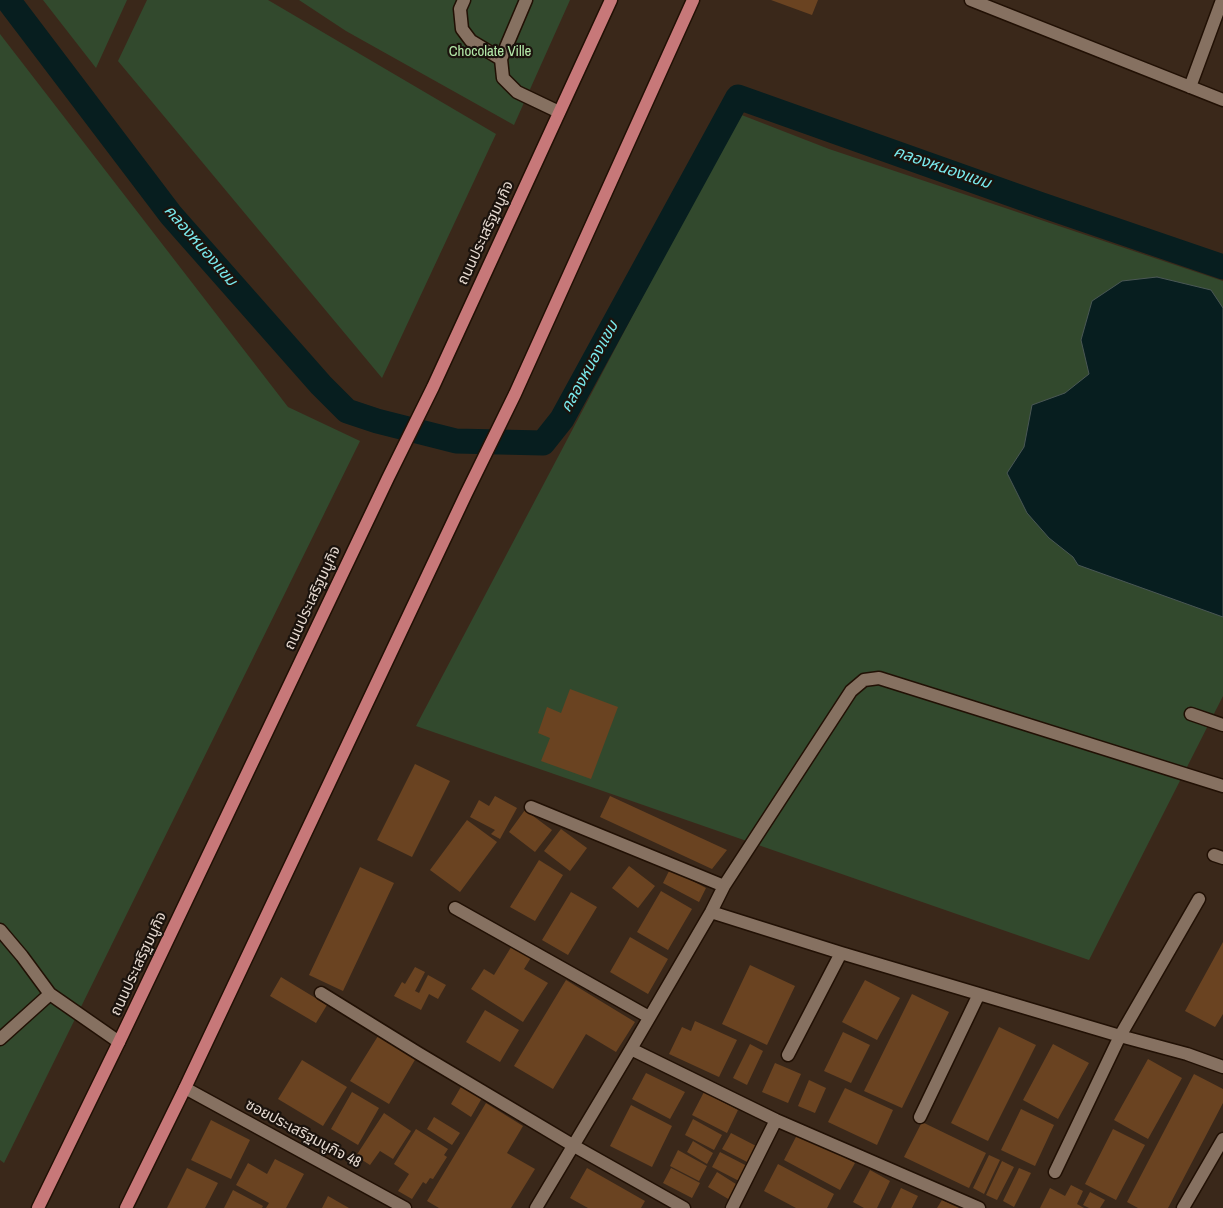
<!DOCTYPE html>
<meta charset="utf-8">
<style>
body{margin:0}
canvas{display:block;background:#3a281a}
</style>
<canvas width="1223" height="1208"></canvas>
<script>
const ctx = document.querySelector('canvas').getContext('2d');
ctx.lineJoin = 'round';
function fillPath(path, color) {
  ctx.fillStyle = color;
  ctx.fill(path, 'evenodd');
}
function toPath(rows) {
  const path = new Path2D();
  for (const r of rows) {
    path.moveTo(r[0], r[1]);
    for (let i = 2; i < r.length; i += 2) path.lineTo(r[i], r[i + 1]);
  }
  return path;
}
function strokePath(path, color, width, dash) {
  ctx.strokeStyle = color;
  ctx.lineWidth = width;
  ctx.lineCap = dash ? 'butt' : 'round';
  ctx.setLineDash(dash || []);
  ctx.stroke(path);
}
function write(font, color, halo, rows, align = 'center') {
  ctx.font = font + ' "Archivo Narrow","Noto Sans Thai",sans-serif';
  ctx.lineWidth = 4.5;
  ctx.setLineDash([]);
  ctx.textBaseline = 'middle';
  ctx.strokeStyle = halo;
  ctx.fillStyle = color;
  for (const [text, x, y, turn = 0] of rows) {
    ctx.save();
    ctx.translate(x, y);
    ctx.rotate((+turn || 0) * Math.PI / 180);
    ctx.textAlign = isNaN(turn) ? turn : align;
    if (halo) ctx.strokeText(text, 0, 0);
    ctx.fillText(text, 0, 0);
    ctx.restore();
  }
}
fillPath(toPath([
 [43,0,127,0,96,68],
 [147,0,268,0,496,134,382,378,118,61],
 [299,0,570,0,514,125,346,31],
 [0,34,288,407,360,441,4,1163,0,1160],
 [739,114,829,149,1223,281,1223,696,1089,960,416,726]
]), '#32492d');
const water = toPath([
 [1157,277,1211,290,1223,308,1223,617,1078,565,1073,557,1049,538,1027,513,1007,473,1024,447,1032,405,1065,393,1089,374,1081,340,1092,301,1122,281,1157,277]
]);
fillPath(water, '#071e1f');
strokePath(water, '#4a5755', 1);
strokePath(toPath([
 [8,0,171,215,321,385,347,411,377,421,456,441,543,443,562,419,738,97,1039,204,1223,267]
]), '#071e1f', 25);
fillPath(toPath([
 [771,0,818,0,812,15],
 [570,689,618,707,591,779,541,761,550,738,538,733,547,707,561,713],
 [415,764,450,781,412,857,377,840],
 [495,796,517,808,500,839,491,834,495,830,470,817,479,800,489,806],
 [610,796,727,850,712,869,600,817],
 [525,810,552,830,535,852,509,832],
 [467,820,497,842,460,892,430,870],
 [561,829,587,848,570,871,544,851],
 [539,860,563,875,535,921,510,907],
 [629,866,655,886,638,908,612,888],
 [360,867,394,883,343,991,309,975],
 [670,869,706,888,699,902,663,883],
 [661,891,692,909,668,950,637,932],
 [571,892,597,907,568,955,542,940],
 [630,937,668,959,648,994,610,972],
 [1223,942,1223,1014,1215,1027,1185,1011],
 [513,944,532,956,524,969,548,983,523,1022,471,989,484,969,494,975],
 [750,965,795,986,767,1045,722,1024],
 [415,967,425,972,415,991,419,993,428,975,446,985,438,999,429,994,421,1010,394,996,402,982,405,984],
 [281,977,327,1005,316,1023,270,996],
 [566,980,635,1022,616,1052,586,1034,553,1089,514,1066],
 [865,980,900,998,877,1040,842,1022],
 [912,994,949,1012,902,1108,864,1091],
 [485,1010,519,1030,500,1062,466,1042],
 [695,1021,737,1040,719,1077,669,1054,682,1027,691,1031],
 [999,1027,1036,1045,988,1141,951,1123],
 [843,1032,870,1045,851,1083,824,1071],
 [378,1036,416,1058,389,1104,350,1081],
 [750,1044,763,1051,747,1085,733,1078],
 [1053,1044,1089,1063,1058,1119,1023,1100],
 [1148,1059,1182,1078,1148,1139,1114,1120],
 [302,1060,347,1087,323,1126,278,1099],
 [775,1063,801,1074,788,1103,762,1092],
 [646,1073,685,1092,670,1119,632,1099],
 [1194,1074,1223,1089,1223,1103,1168,1208,1138,1208,1127,1202],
 [809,1080,826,1088,815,1113,798,1106],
 [462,1085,482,1098,471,1117,451,1104],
 [845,1088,893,1110,877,1145,828,1122],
 [352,1092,379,1108,358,1145,331,1129],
 [704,1092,738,1110,727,1133,692,1115],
 [486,1103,523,1126,507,1153,535,1169,511,1208,439,1208,427,1201],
 [631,1105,672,1126,652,1167,610,1146],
 [1021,1109,1054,1125,1035,1166,1001,1150],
 [384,1113,411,1131,393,1159,380,1151,370,1165,356,1156],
 [434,1117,460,1133,452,1145,427,1129],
 [693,1119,722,1135,714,1150,685,1135],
 [211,1120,250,1140,231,1179,191,1160],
 [922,1122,986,1153,969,1188,904,1157],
 [416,1129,448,1149,444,1155,447,1157,433,1179,430,1178,426,1184,423,1182,412,1199,398,1191,409,1174,394,1164],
 [1113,1129,1145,1145,1116,1200,1085,1184],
 [731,1133,760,1148,751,1164,722,1149],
 [798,1133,855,1163,840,1190,784,1160],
 [693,1141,713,1153,707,1164,687,1152],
 [678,1150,707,1166,699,1181,670,1166],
 [720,1152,749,1167,741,1182,712,1167],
 [989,1155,1000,1160,984,1194,973,1188],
 [275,1159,304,1174,286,1208,266,1208,269,1203,236,1185,248,1163,267,1174],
 [1002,1161,1014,1167,997,1200,986,1195],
 [778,1164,834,1194,827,1208,796,1208,764,1191],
 [187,1168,218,1183,205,1208,167,1208],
 [587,1168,645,1201,641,1208,588,1208,570,1198],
 [671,1168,700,1183,692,1198,663,1183],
 [1019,1168,1031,1173,1014,1207,1003,1201],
 [870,1170,890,1181,877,1208,864,1208,853,1202],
 [717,1172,739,1186,730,1200,708,1187],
 [1071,1185,1083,1191,1077,1204,1084,1208,1040,1208,1050,1188,1065,1196],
 [901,1188,918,1196,912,1208,891,1208],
 [233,1190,263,1206,262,1208,224,1208],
 [1090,1192,1105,1200,1100,1208,1089,1208,1083,1205],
 [328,1196,349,1208,322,1208],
 [942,1200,959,1208,937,1208]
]), '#6a4321');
const minor = toPath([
 [464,0,460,9,462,29,471,41,501,59],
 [526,0,501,59,503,78,517,92,559,112],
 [971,0,1223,100],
 [1190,87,1222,0],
 [1191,714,1223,725],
 [531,807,724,886],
 [1214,855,1223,858],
 [455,908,649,1017],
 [711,912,841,953,1120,1036,1187,1054,1223,1067],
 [0,930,22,956,50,994,119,1042],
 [321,993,418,1053,574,1146,684,1208],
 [0,1039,50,994],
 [631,1049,776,1120,979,1208],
 [788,1055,841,953],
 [185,1088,405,1208],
 [920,1117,979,994],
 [1055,1172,1120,1036,1199,899],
 [536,1208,631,1049,711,912,724,886,851,691,864,680,879,678,1223,786],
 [732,1208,776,1120],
 [1183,1208,1223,1139]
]);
const major = toPath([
 [38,1208,119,1042,388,478,433,387,611,0],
 [126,1208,185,1088,466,494,515,394,693,0]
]);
strokePath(minor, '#211004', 15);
strokePath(major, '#211004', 15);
strokePath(minor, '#867161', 12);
strokePath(major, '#c77879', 12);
write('15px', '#b4e9a9', '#1b130d', [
 ["Chocolate Ville",490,52]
]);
write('15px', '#e7dbd2', '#1b130d', [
 ["ถนนประเสริฐมนูกิจ",486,233,-65],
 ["ถนนประเสริฐมนูกิจ",313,598,-65],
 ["ถนนประเสริฐมนูกิจ",139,964,-65],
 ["ซอยประเสริฐมนูกิจ 48",303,1134,28]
]);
write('italic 16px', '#7aeaed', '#1b130d', [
 ["คลองหนองแขม",942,168,19],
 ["คลองหนองแขม",200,246,49],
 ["คลองหนองแขม",590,367,-61]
]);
</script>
